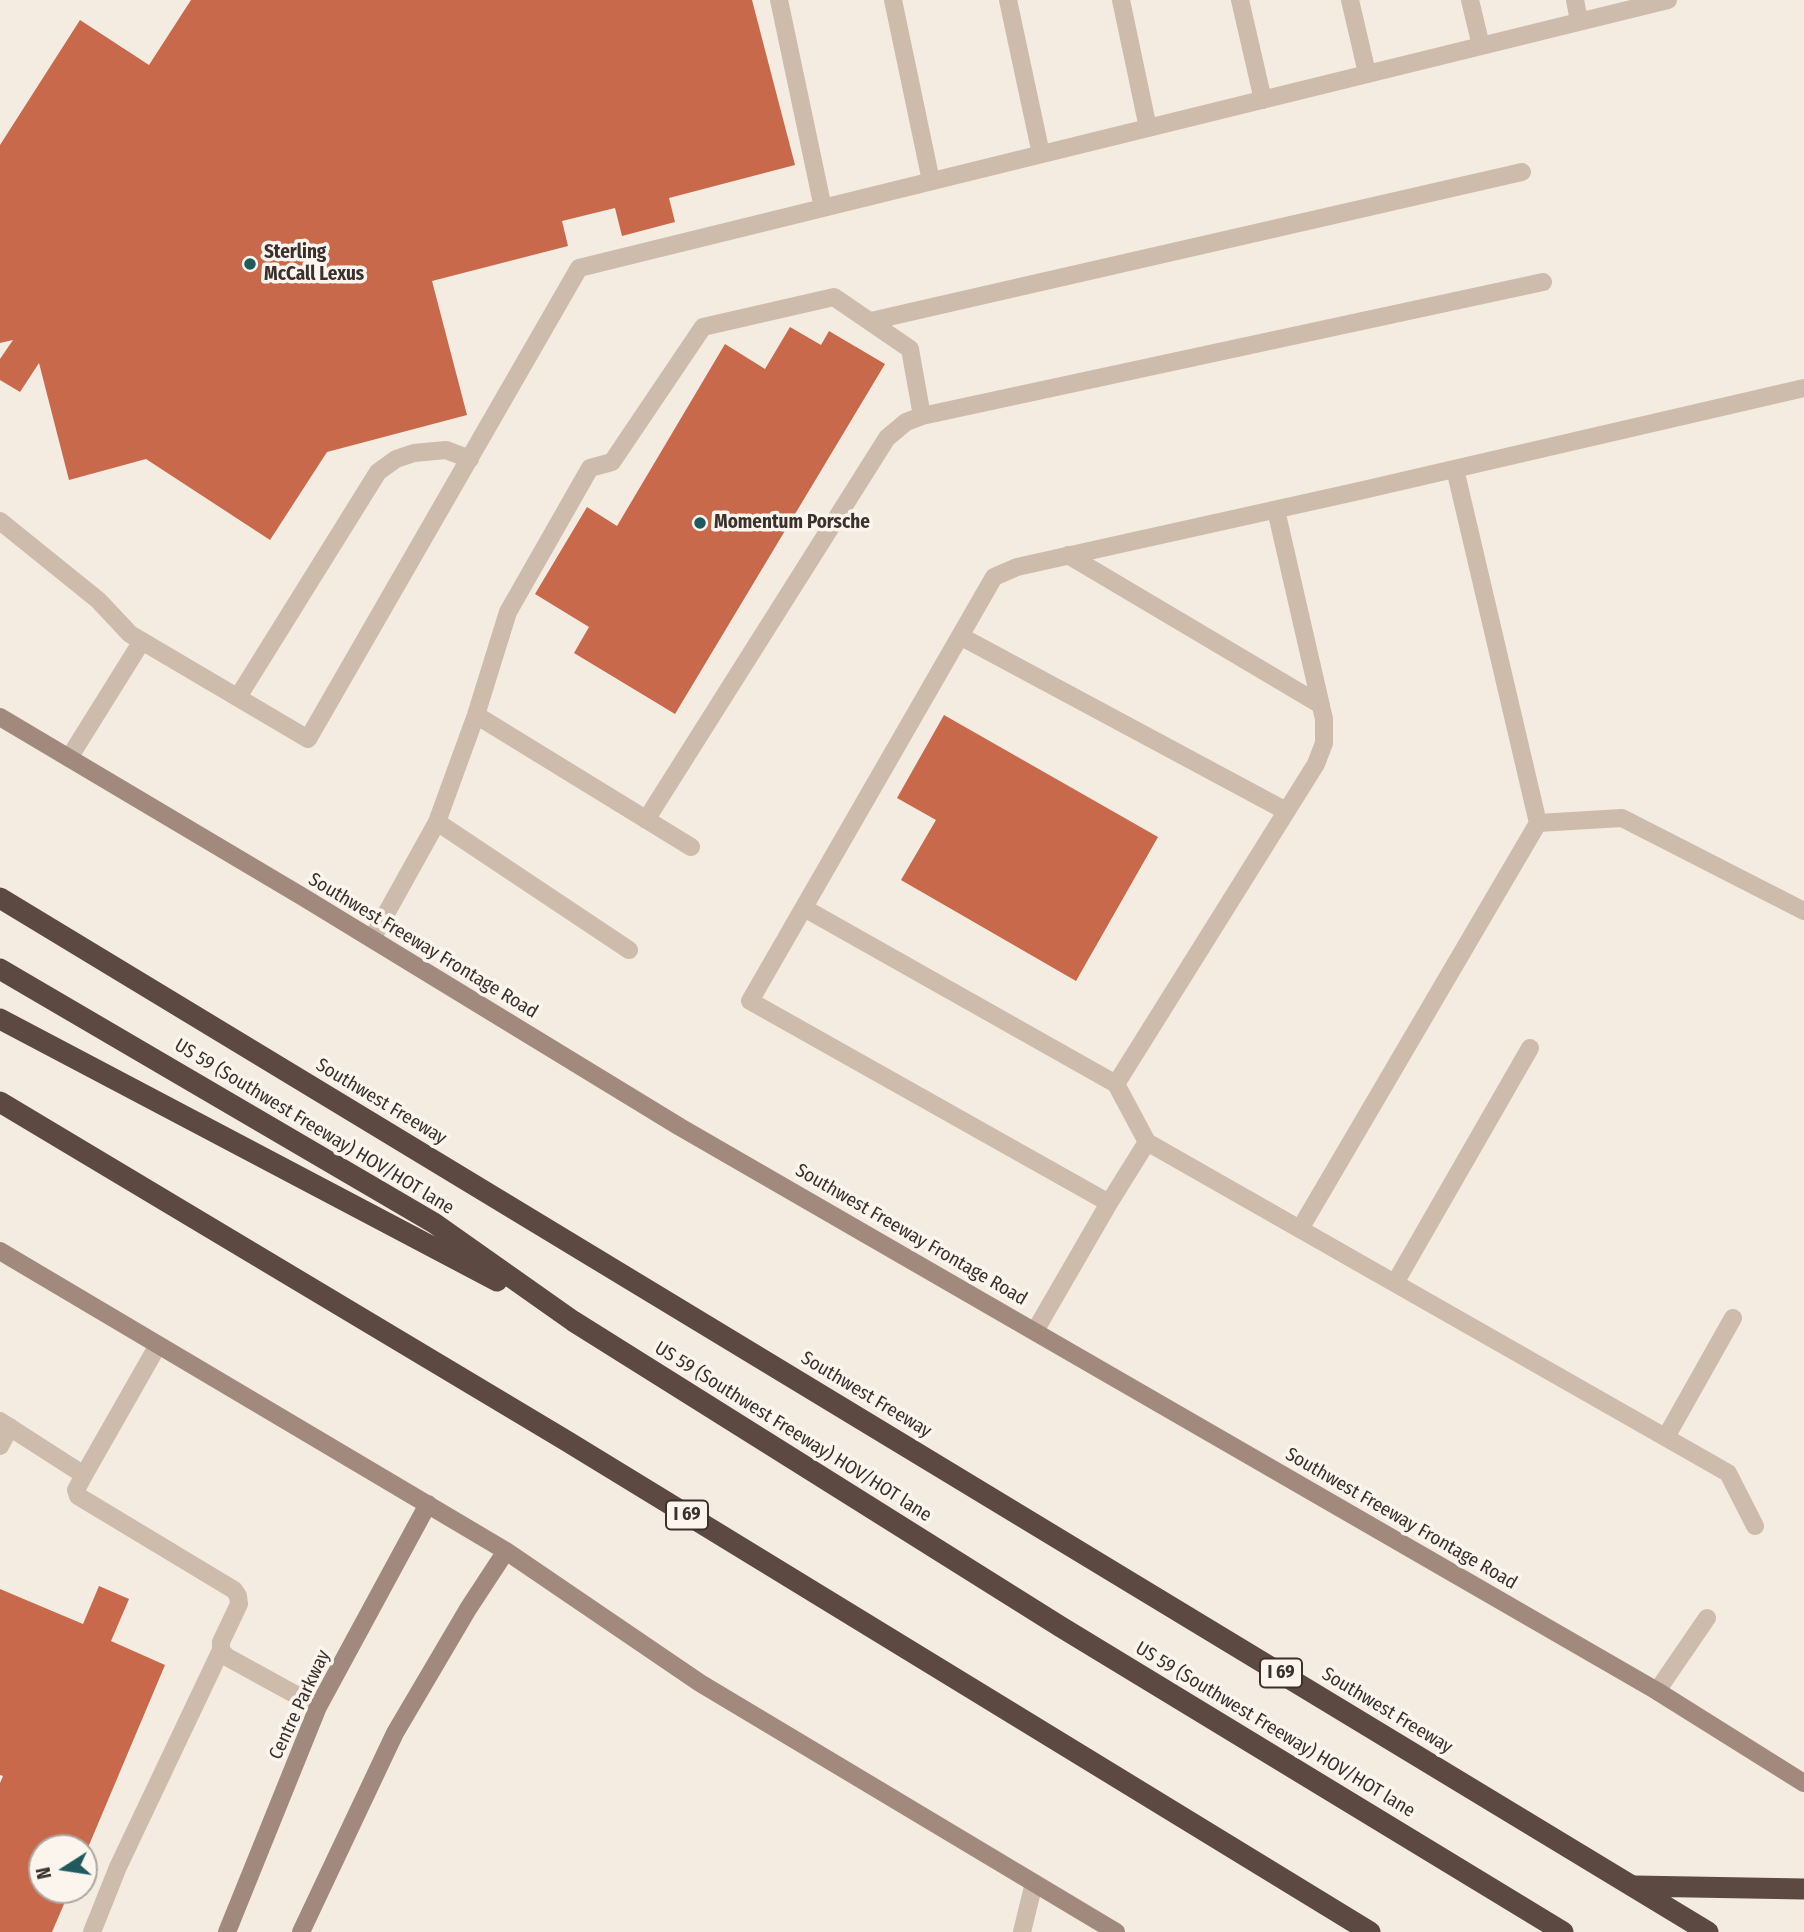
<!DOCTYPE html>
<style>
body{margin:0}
#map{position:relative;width:1804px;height:1932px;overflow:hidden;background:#f4ebe1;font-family:"Fira Sans Condensed",sans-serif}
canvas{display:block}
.north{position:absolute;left:28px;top:1834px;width:70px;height:70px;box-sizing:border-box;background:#fbf5ee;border:2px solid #aea6a0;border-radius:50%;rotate:258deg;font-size:19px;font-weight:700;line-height:28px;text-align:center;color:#3b302b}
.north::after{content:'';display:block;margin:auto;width:24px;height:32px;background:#1f5a5e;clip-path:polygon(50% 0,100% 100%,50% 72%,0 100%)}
</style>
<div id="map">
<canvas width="1804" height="1932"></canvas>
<div class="north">N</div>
</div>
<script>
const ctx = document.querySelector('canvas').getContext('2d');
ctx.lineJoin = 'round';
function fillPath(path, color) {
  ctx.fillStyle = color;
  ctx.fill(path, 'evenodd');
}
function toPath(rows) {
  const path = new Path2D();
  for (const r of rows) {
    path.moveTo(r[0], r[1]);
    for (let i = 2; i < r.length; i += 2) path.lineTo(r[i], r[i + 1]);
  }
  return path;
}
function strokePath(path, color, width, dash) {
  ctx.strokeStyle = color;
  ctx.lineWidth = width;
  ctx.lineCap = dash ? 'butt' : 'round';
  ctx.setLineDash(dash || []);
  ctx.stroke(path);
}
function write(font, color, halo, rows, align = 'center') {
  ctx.font = font + ' "Fira Sans Condensed",sans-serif';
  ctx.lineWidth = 7;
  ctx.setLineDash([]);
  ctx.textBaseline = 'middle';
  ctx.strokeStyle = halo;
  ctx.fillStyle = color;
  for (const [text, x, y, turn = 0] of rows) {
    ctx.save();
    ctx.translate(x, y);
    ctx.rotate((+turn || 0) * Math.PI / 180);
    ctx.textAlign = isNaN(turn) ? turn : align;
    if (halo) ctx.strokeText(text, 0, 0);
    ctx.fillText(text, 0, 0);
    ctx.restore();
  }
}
fillPath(toPath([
 [191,0,752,0,795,165,669,198,675,222,622,236,615,208,562,221,568,246,432,281,467,415,327,452,270,540,146,459,69,480,39,363,20,392,0,380,0,359,13,340,0,343,0,145,80,20,149,65],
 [790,327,821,345,829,331,885,364,675,714,574,653,589,627,535,594,587,507,617,526,725,344,765,369],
 [944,715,1158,837,1076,981,901,880,936,820,897,798],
 [99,1586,129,1599,111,1641,165,1665,84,1857,84,1848,42,1848,42,1890,70,1890,52,1932,0,1932,0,1783,3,1776,0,1775,0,1589,83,1624]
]), '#c8694b');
strokePath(toPath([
 [779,0,823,208],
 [893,0,931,181],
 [1008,0,1041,154],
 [1121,0,1148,128],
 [1240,0,1263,100],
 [1350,0,1367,73],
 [1470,0,1481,46],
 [1575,0,1579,21],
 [871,321,1522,172],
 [1455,469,1538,823],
 [0,521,98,600,130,634,308,739,579,268,1668,0],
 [1068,555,1321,705],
 [960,636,1286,811],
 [238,697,378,472,396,459,414,453,446,450,470,459],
 [476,715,691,847],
 [69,758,142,641],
 [646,820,887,438,906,422,922,416,1543,282],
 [437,822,629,950],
 [804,908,1116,1084,1147,1142,1109,1203,1035,1331],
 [372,939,437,822,476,715,508,612,590,468,612,462,703,327,834,297,910,349,922,416],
 [1116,1084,1316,764,1324,743,1324,719,1276,510],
 [1147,1142,1728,1473,1755,1526],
 [1109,1203,750,1001,994,577,1017,567,1359,491,1804,388],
 [1300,1229,1538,823,1622,818,1804,911],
 [1395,1283,1530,1048],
 [158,1345,84,1475,76,1490,78,1496,234,1590,238,1596,239,1604,221,1642,221,1650,227,1657,318,1707],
 [0,1421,84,1475],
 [1666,1437,1733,1318],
 [0,1446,10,1427],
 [1657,1691,1707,1618],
 [92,1932,118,1867,221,1650],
 [1022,1932,1034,1883]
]), '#cdbbac', 18);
strokePath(toPath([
 [0,717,303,897,680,1127,1657,1691,1804,1783],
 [0,1251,506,1551,700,1683,1116,1932],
 [227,1932,318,1707,428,1504],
 [301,1932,395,1733,468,1609,506,1551]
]), '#a18a7d', 18);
strokePath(toPath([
 [0,898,1708,1932],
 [0,969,434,1223,573,1321,1061,1627,1563,1932],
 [0,1019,497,1281],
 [0,1102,565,1440,1370,1932],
 [1635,1886,1804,1889]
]), '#5c4a42', 21);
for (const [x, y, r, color] of [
 [250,264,7,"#1f5a5e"],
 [700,523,7,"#1f5a5e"]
]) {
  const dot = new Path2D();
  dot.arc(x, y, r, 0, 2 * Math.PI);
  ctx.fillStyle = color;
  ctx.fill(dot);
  strokePath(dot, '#fbf5ee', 2.5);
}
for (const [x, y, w] of [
 [687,1515,42],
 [1281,1673,42]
]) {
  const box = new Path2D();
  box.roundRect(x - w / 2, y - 14.5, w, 29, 5);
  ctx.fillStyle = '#fbf5ee';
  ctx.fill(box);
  strokePath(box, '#3b302b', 2);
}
write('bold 18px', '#3b302b', null, [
 ["I 69",687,1515],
 ["I 69",1281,1673]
]);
write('bold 19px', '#3b302b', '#fbf5ee', [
 ["Sterling",264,253],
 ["McCall Lexus",264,275],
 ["Momentum Porsche",714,523]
], 'left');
write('19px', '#3b302b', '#fbf5ee', [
 ["Southwest Freeway Frontage Road",423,946,31],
 ["Southwest Freeway",381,1102,31],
 ["US 59 (Southwest Freeway) HOV/HOT lane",314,1127,31],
 ["Southwest Freeway Frontage Road",911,1235,30],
 ["Southwest Freeway",866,1395,31],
 ["US 59 (Southwest Freeway) HOV/HOT lane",793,1432,32],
 ["Southwest Freeway Frontage Road",1401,1519,30],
 ["Centre Parkway",300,1705,-65],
 ["Southwest Freeway",1387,1711,31],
 ["US 59 (Southwest Freeway) HOV/HOT lane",1275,1730,31]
]);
</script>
